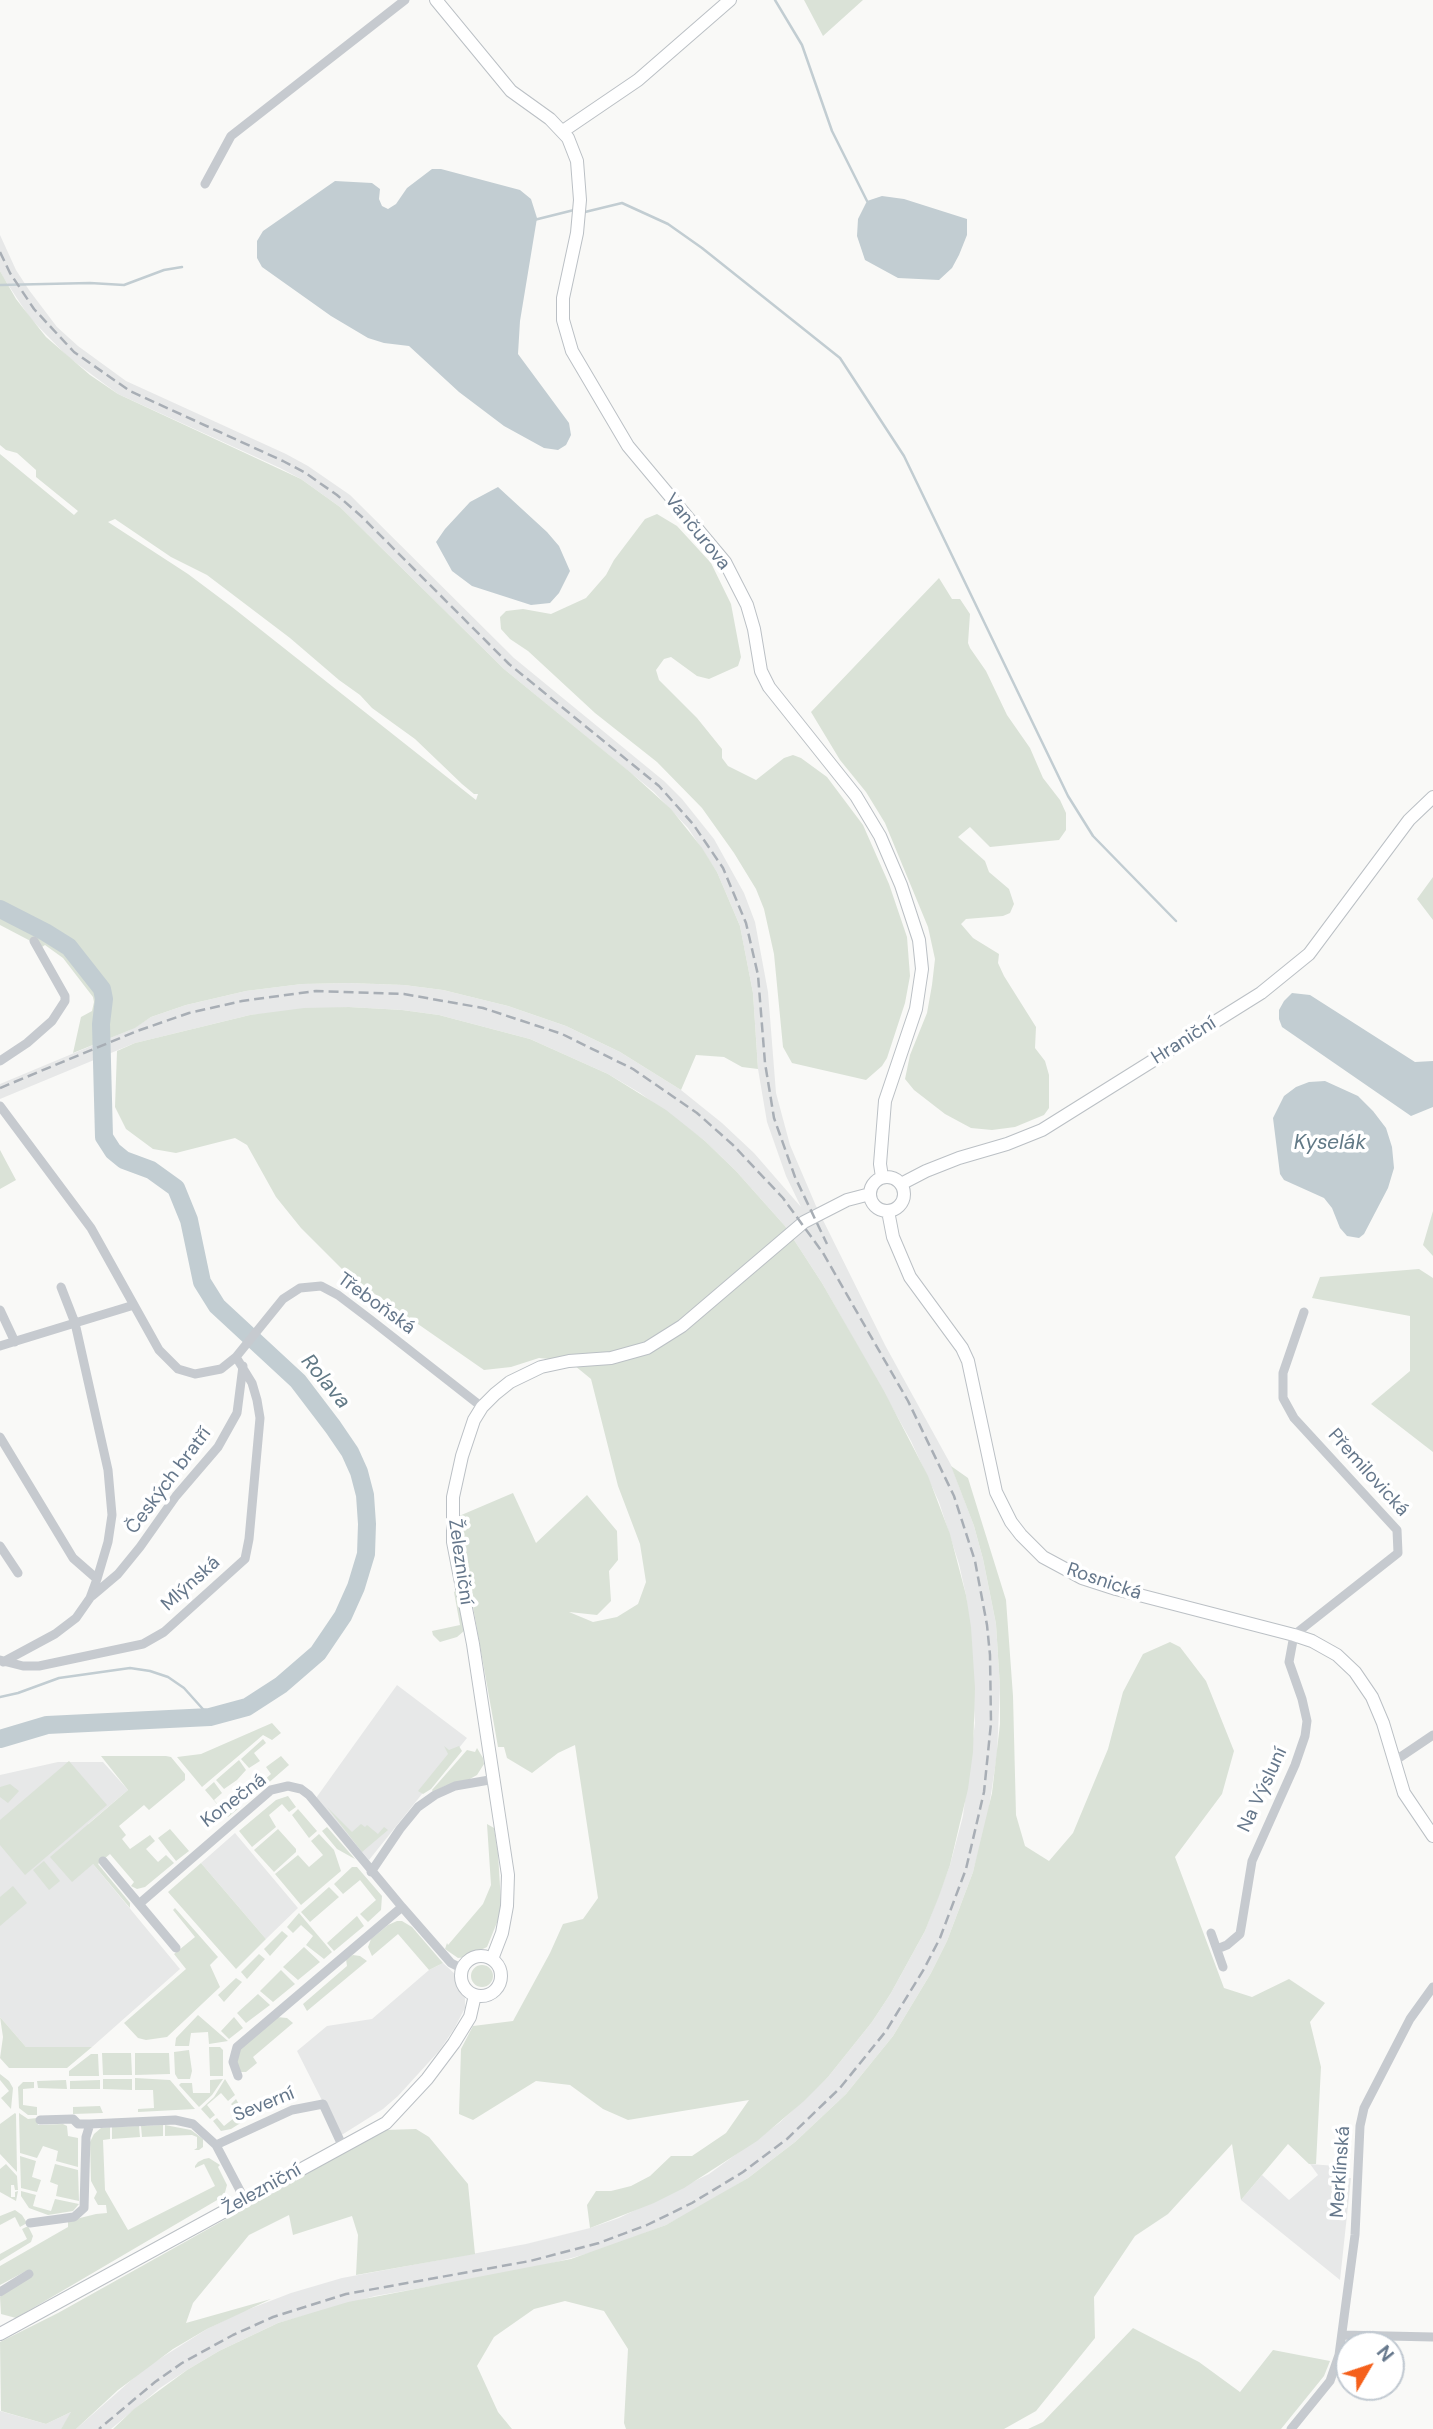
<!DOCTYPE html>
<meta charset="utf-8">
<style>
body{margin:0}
#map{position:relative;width:1433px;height:2429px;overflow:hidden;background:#f9f9f7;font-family:"DM Sans",sans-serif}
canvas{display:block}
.north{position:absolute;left:1335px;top:2331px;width:70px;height:70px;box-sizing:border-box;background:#fff;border:2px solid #c1c9d1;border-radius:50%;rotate:51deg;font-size:19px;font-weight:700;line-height:28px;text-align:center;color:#65778b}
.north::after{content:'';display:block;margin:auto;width:24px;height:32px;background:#f5601b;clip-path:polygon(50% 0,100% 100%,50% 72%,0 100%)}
</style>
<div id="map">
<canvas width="1433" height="2429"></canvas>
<div class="north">N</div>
</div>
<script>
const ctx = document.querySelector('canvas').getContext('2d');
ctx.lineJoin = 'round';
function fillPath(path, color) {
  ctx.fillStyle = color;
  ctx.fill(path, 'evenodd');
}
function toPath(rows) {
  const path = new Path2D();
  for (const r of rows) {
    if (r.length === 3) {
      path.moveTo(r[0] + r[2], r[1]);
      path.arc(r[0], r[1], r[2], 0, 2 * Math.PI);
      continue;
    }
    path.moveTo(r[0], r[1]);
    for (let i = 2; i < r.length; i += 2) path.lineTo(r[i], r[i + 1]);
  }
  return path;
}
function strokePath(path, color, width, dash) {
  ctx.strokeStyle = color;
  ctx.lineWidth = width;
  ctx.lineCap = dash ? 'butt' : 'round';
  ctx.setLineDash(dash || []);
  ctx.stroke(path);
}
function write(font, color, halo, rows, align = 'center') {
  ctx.font = font + ' "DM Sans",sans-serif';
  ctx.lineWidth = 7;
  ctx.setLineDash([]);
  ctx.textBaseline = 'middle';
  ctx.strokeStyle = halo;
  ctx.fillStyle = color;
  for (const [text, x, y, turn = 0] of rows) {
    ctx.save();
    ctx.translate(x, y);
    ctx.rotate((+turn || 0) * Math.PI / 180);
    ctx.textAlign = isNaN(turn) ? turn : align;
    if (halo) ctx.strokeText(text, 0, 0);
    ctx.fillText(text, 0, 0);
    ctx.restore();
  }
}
fillPath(toPath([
 [0,235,16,270,29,290,57,327,78,346,126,381,286,454,308,466,350,495,514,658,664,781,682,799,714,839,744,893,755,922,768,992,776,1093,790,1145,816,1206,885,1345,951,1465,974,1526,983,1559,996,1624,1000,1687,997,1754,987,1821,973,1872,947,1941,931,1973,893,2036,846,2094,795,2142,748,2178,695,2210,666,2225,597,2251,531,2269,375,2296,278,2323,219,2351,187,2370,160,2388,111,2429,76,2429,145,2368,207,2329,239,2313,291,2293,342,2278,526,2244,590,2228,619,2218,709,2174,779,2123,828,2077,872,2022,891,1993,925,1931,950,1865,963,1816,975,1723,966,1595,959,1564,939,1502,911,1441,822,1283,785,1226,736,1171,705,1141,640,1093,608,1074,530,1039,439,1015,402,1010,349,1007,250,1015,135,1043,0,1099,0,1084,134,1028,151,1017,186,1005,246,991,302,984,349,983,404,985,443,990,508,1006,566,1026,620,1052,681,1090,722,1123,754,1153,801,1207,786,1176,767,1122,758,1069,753,993,740,926,717,872,688,828,654,792,504,669,340,507,301,479,280,468,118,394,68,357,30,318,3,277,0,271],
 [397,1685,467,1738,369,1860,316,1798],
 [58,1762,103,1762,128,1790,88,1824,93,1864,180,1969,92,2047,26,2047,0,2017,0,1775],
 [235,1833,298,1908,266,1939,201,1863],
 [443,1963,456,1975,465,1998,465,2008,454,2029,439,2051,398,2096,383,2109,340,2136,297,2051,327,2026,372,2019,429,1970],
 [1310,2164,1349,2167,1348,2178,1351,2178,1340,2280,1241,2200,1262,2175,1289,2200,1318,2175],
 [0,2411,46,2424,73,2411,61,2429,0,2429]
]), '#e7e8e8');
fillPath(toPath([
 [804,0,863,0,823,36],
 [0,271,16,299,46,337,90,375,118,394,301,479,340,507,504,669,630,772,671,809,702,848,717,872,740,926,753,993,758,1069,742,1067,724,1057,696,1055,681,1090,620,1052,566,1026,508,1006,443,990,404,985,349,983,302,984,246,991,186,1005,151,1017,135,1028,73,1053,81,1017,92,1011,94,1002,93,997,63,958,45,945,42,947,0,925,0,454,74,515,78,511,36,477,36,470,17,453,6,450,0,445],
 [115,519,171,557,207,575,290,638,339,680,360,695,372,708,415,739,462,784,474,794,478,794,476,800,232,607,188,574,108,522],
 [657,514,677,526,711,563,731,604,741,657,738,666,709,679,697,676,671,657,664,659,656,670,659,680,697,718,722,749,722,758,728,766,756,780,784,758,793,755,801,758,827,777,863,825,889,884,907,937,910,976,905,1003,887,1058,882,1066,866,1080,792,1063,783,1047,774,954,764,909,756,889,734,853,702,808,657,762,595,713,528,651,510,639,501,629,500,617,506,611,523,609,551,614,586,598,606,575,614,560,645,519],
 [939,578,952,599,960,599,970,614,968,643,970,648,986,671,1007,715,1030,748,1043,778,1060,800,1066,813,1066,830,1059,840,990,847,970,827,958,837,985,861,989,872,1009,889,1014,904,1010,913,1003,916,966,919,961,924,973,938,999,954,998,963,1004,976,1036,1027,1035,1048,1045,1061,1049,1075,1049,1108,1044,1115,1015,1127,992,1130,971,1128,945,1114,914,1090,905,1079,910,1055,927,1013,932,985,935,959,928,927,885,823,866,792,840,760,811,712],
 [1433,877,1433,920,1417,899],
 [349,1007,402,1010,439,1015,530,1039,608,1074,666,1110,705,1141,736,1171,785,1226,822,1283,884,1391,928,1476,950,1534,966,1595,971,1627,975,1688,973,1752,968,1789,950,1865,939,1896,925,1931,891,1993,872,2022,828,2077,804,2101,757,2141,684,2188,654,2203,590,2228,587,2205,596,2191,611,2191,631,2186,650,2176,671,2156,692,2156,726,2133,749,2100,628,2120,603,2109,570,2085,536,2081,473,2120,459,2114,461,2049,473,2026,513,2021,550,1953,563,1924,583,1919,598,1898,575,1745,558,1753,532,1773,507,1758,504,1747,498,1747,464,1556,459,1516,513,1493,536,1543,587,1495,617,1531,618,1560,609,1571,611,1601,597,1615,569,1612,593,1622,617,1617,638,1604,646,1582,640,1544,618,1486,591,1379,569,1361,539,1358,511,1367,484,1370,349,1276,301,1228,276,1197,247,1145,235,1138,176,1153,153,1149,126,1129,115,1107,117,1051,135,1043,250,1015,304,1008],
 [0,1150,16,1180,0,1189],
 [1433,1211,1433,1256,1423,1245],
 [1419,1269,1433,1278,1433,1452,1371,1404,1410,1371,1410,1316,1312,1298,1320,1277],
 [951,1466,968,1478,1006,1600,1013,1696,1016,1815,1025,1846,1049,1861,1073,1833,1108,1749,1123,1692,1143,1654,1170,1642,1180,1647,1206,1681,1234,1751,1222,1794,1175,1857,1224,1988,1252,1997,1289,1979,1325,2003,1310,2022,1321,2067,1316,2164,1309,2164,1288,2144,1241,2200,1232,2144,1168,2214,1135,2236,1094,2297,1095,2338,1036,2411,1004,2429,626,2429,624,2423,628,2349,604,2311,565,2301,534,2309,494,2337,477,2366,498,2412,512,2429,113,2429,134,2409,187,2370,219,2351,278,2323,348,2302,571,2259,666,2225,748,2178,795,2142,846,2094,893,2036,931,1973,947,1941,973,1872,992,1793,1000,1724,1000,1687,996,1624,983,1559,974,1526],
 [457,1590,464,1631,457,1637,440,1642,433,1635,432,1631,460,1625,454,1592],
 [272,1723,281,1733,272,1740,263,1735,202,1787,177,1757,201,1754],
 [263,1739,266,1743,254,1753,260,1761,249,1768,241,1759],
 [444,1746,449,1750,459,1746,462,1751,431,1789,423,1794,418,1791,448,1754],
 [477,1748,483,1758,484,1764,477,1775,468,1780,445,1786,433,1792,432,1790,467,1750,475,1752],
 [101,1756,166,1756,171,1757,185,1774,185,1780,149,1810,144,1805,119,1826,126,1835,122,1839,130,1849,150,1835,155,1841,146,1849,158,1862,166,1855,174,1863,145,1887,137,1889,131,1886,134,1882,110,1854,98,1864,130,1903,130,1908,93,1864,72,1882,50,1857,128,1790],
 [281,1756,289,1765,266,1785,263,1781,271,1774,266,1767],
 [239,1760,246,1770,237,1780,224,1789,216,1780],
 [69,1761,107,1805,25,1875,0,1845,0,1820],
 [214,1782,222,1793,214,1800,225,1813,236,1804,239,1808,228,1817,205,1790],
 [10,1784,19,1791,8,1803,0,1797,0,1787],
 [288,1796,296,1807,289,1812,282,1804,269,1815,276,1827,252,1847,239,1831,276,1800],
 [327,1807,352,1832,361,1824,365,1827,367,1825,378,1834,384,1827,388,1830,362,1852],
 [298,1809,317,1831,309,1838,292,1815],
 [487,1824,494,1828,498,1853,501,1903,498,1920,487,1947,466,1957,458,1958,445,1949,447,1943,448,1945,483,1904,491,1885],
 [327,1827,355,1859,337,1849,322,1831],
 [170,1829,189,1851,176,1861,158,1838],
 [278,1829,296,1849,296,1852,274,1872,254,1850],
 [319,1834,334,1850,341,1871,301,1905,275,1874,298,1855,309,1867,323,1855,311,1841],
 [44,1861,60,1881,49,1890,33,1870],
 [201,1863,266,1939,236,1969,168,1892],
 [352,1867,357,1867,382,1896,381,1910,368,1922,360,1914,376,1900,360,1880,343,1894,334,1884],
 [13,1886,27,1903,0,1926,0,1897],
 [329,1887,339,1897,310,1922,301,1912],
 [175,1908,218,1957,210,1965,220,1987,167,2037,146,2040,138,2038,124,2023,186,1969,174,1954,195,1937,173,1910],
 [299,1913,332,1952,324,1959,306,1945,313,1936,301,1925,293,1933,287,1927],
 [357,1916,364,1926,334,1951,327,1943],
 [397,1921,402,1921,412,1927,443,1963,429,1970,398,1934,372,1956,368,1947,371,1939,388,1925],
 [282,1931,288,1936,270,1956,264,1949],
 [304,1947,320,1962,298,1980,283,1967],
 [259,1954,265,1959,247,1979,241,1972],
 [353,1955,360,1956,367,1961,307,2011,303,2004,347,1966,346,1959],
 [482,1976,11],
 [281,1970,295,1984,273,2002,260,1991],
 [236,1978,242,1982,224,2002,218,1995],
 [258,1994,270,2005,246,2023,237,2013],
 [198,2015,228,2041,209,2044,208,2032,191,2033,189,2046,175,2046,176,2038],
 [0,2017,26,2047,92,2047,67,2068,9,2068,0,2058,3,2037],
 [234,2017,243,2028,229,2039,221,2031],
 [277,2017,287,2018,293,2023,253,2057,257,2063,246,2072,240,2072,236,2063,238,2051],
 [209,2047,220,2047,223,2050,223,2076,210,2076],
 [189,2050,192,2071,190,2079,178,2079,175,2074,174,2052],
 [102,2053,131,2053,132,2075,103,2075],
 [135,2053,169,2053,170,2074,135,2075],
 [91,2054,98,2054,99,2076,69,2076,69,2071],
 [0,2074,9,2081,13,2088,11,2109,1,2098,9,2091,0,2080],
 [135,2078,170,2080,195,2109,138,2112,138,2109,154,2108,153,2090,135,2090],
 [103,2079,132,2079,132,2090,103,2089],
 [223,2079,212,2095,199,2107,179,2085,181,2083,192,2083,193,2093,210,2093,210,2080],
 [225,2079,235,2095,228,2101,221,2093,207,2105,215,2115,210,2119,201,2109,214,2097],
 [66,2080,67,2089,38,2088,37,2081],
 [100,2080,100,2089,70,2089,70,2081],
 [23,2082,34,2082,34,2088,23,2089,23,2105,37,2107,37,2115,28,2115,19,2108,18,2087],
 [236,2099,247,2119,231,2129,221,2131,213,2121,217,2118,224,2126,239,2114,231,2104],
 [100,2106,103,2113,73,2114,73,2107],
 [15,2113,16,2114,17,2172,0,2154,0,2124],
 [19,2113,28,2119,37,2118,38,2125,63,2124,67,2126,68,2136,78,2138,78,2167,56,2161,58,2151,43,2146,37,2158,20,2153],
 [163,2125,163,2136,142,2137,141,2126],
 [165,2125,191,2130,203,2139,203,2147,199,2150,194,2150,197,2148,197,2137,192,2135,165,2136],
 [139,2126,140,2137,112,2139,112,2127],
 [110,2127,110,2139,103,2140,105,2190,128,2230,215,2186,204,2164,195,2168,195,2166,198,2162,204,2159,209,2158,220,2165,218,2167,227,2185,224,2196,16,2318,1,2314,0,2297,3,2294,33,2276,28,2270,0,2285,0,2266,68,2227,68,2221,96,2214,107,2213,106,2205,98,2205,94,2198,97,2192,91,2181,90,2142,94,2134,101,2128],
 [416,2129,429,2137,468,2184,475,2254,356,2275,358,2235,352,2216,293,2235,289,2215,249,2235,193,2303,186,2323,271,2299,207,2329,173,2349,118,2390,76,2429,61,2429,71,2412,46,2424,1,2411,0,2342,58,2313,385,2130],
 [20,2156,36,2161,32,2177,41,2180,37,2192,21,2188],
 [6,2164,17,2176,18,2190,15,2190,14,2185,11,2185,11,2197,15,2197,15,2192,18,2191,16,2201,0,2192,0,2169],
 [55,2164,78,2170,79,2201,56,2196,58,2185,50,2182],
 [21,2191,36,2195,33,2206,51,2211,55,2199,79,2204,73,2211,48,2215,29,2208,21,2196],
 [15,2210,22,2215,27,2223,20,2227,15,2217,0,2225,0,2216],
 [28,2226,33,2236,31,2242,0,2261,0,2254,27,2239,22,2229],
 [1133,2328,1199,2362,1240,2392,1273,2350,1330,2361,1324,2376,1281,2429,1028,2429,1043,2422]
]), '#dae2d7');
fillPath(toPath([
 [432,169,441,169,520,190,531,199,537,218,520,321,518,354,569,423,571,435,566,445,558,450,544,448,504,426,459,392,409,346,384,343,368,338,331,316,262,267,257,258,257,241,263,231,335,181,372,183,380,189,379,199,382,206,388,209,396,204,407,188],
 [882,196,904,199,967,219,967,235,959,255,952,268,939,280,898,278,865,260,857,236,858,219,867,201],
 [498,487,547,532,559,546,570,571,559,593,550,603,531,605,472,586,452,571,436,542,445,529,470,502],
 [1292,993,1310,995,1415,1062,1433,1061,1433,1107,1411,1116,1282,1027,1279,1019,1279,1010,1284,1001],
 [1325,1081,1358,1096,1373,1111,1386,1128,1392,1147,1394,1168,1388,1188,1364,1234,1359,1238,1347,1236,1340,1228,1332,1208,1324,1198,1284,1180,1280,1174,1273,1118,1284,1096,1296,1087,1309,1082]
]), '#c2cdd2');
strokePath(toPath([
 [775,0,802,45,832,131,867,201],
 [585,212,622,203,668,224,702,248,840,358,904,456,1068,796,1093,836,1176,921],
 [534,220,574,210],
 [0,285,90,283,124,285,164,270,182,267],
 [0,1697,18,1693,59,1678,130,1668,150,1671,168,1677,184,1688,210,1717]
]), '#c2cdd2', 2.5);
strokePath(toPath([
 [0,909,45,932,69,947,102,989,104,999,101,1024,104,1137,113,1151,124,1160,151,1170,176,1188,189,1220,202,1282,217,1306,298,1381,333,1427,350,1452,359,1472,365,1495,367,1524,366,1554,356,1587,343,1616,318,1653,281,1685,247,1707,210,1717,47,1725,0,1739]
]), '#c2cdd2', 18);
const secondary = toPath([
 [436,0,511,91,550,119,568,138,577,161,580,200,577,233,563,298,563,320,572,351,628,446,725,562,747,605,754,629,761,671,769,687,856,796,880,836,901,885,919,940,922,969,916,1009,885,1101,880,1164,882,1177],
 [563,131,638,80,730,0],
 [887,1194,17],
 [901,1184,926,1171,959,1158,1007,1144,1042,1130,1261,993,1309,954,1409,820,1433,797],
 [888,1211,893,1237,910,1277,962,1348,968,1361,996,1492,1011,1522,1021,1535,1043,1557,1082,1578,1116,1589,1294,1635,1312,1641,1337,1655,1355,1672,1372,1697,1383,1723,1404,1793,1433,1836],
 [481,1976,20],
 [492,1959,502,1933,507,1906,508,1875,473,1644,453,1542,453,1497,462,1456,474,1420,482,1407,495,1394,510,1382,541,1367,569,1361,611,1358,647,1348,682,1326,804,1222,847,1200,870,1194],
 [0,2334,386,2123,427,2079,454,2043,470,2017,475,1995]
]);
strokePath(secondary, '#bbc0c5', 14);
strokePath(toPath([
 [205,184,231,136,405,0],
 [0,1061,27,1043,52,1021,65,1001,65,996,34,941],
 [0,1106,91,1228,159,1350,178,1369,195,1374,221,1369,236,1357,283,1299,300,1288,321,1286,338,1295,371,1320,482,1407],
 [0,1310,15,1342],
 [0,1346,75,1323,61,1287],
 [0,1437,73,1558,97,1579],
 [0,1546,18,1573],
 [92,1596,118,1574,140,1547,176,1496,218,1447,237,1413,243,1366],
 [0,1660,23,1666,39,1666,143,1644,164,1632,245,1559,249,1539,260,1418,257,1400,252,1383,236,1357],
 [3,1662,55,1634,76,1618,90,1598,97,1579,108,1542,112,1515,108,1470,75,1323,134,1305],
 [1393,1762,1433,1735],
 [103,1861,176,1948],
 [371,1872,400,1829,418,1807,435,1795,455,1786,495,1779],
 [139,1904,271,1790,288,1786,301,1789,309,1795,402,1907,451,1963,463,1969],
 [1211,1933,1223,1967],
 [1217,1949,1227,1945,1240,1934,1252,1861,1295,1765,1305,1736,1307,1721,1302,1699,1289,1662,1294,1635,1398,1553,1397,1530,1294,1418,1283,1398,1283,1373,1304,1312],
 [238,2076,233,2062,237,2047,402,1907],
 [40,2120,73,2119,78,2124,90,2124],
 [216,2145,292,2110,323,2104,342,2145],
 [30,2223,74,2217,84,2208,86,2137,90,2124,175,2120,193,2124,216,2145,245,2200],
 [0,2292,29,2274],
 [1343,2335,1433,2337],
 [1291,2429,1330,2381,1339,2355,1355,2235,1360,2126,1364,2108,1410,2019,1433,1987]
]), '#c6cacf', 9);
strokePath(secondary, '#fff', 12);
strokePath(toPath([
 [0,252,10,273,34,309,74,352,130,391,283,461,304,472,337,495,361,516,509,664,659,786,693,824,723,868,746,923,758,975,765,1063,774,1118,795,1177,827,1244],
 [0,1088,137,1031,189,1013,242,1001,316,991,404,994,483,1008,562,1034,633,1069,697,1113,733,1145,783,1198,823,1253,908,1401,954,1496,975,1561,987,1625,990,1655,991,1723,984,1792,966,1869,940,1938,924,1969,886,2031,840,2088,787,2139,743,2172,692,2203,647,2225,599,2243,530,2261,346,2294,273,2317,233,2335,182,2363,155,2382,99,2429]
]), '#a8aeb5', 2.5, [10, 5]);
write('19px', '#65778b', '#fff', [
 ["Vančurova",697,532,51],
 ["Hraniční",1184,1041,-32],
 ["Třeboňská",376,1304,36],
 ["Přemilovická",1368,1473,48],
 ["Českých bratří",169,1481,-53],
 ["Železniční",460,1562,82],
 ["Rosnická",1104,1582,19],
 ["Mlýnská",191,1584,-42],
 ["Na Výsluní",1263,1790,-65],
 ["Konečná",234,1801,-37],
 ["Severní",264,2105,-22],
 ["Merklínská",1341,2172,-86],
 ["Železniční",262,2190,-29]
]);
write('italic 21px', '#617986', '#fff', [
 ["Kyselák",1330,1143],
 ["Rolava",325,1382,50]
]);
</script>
